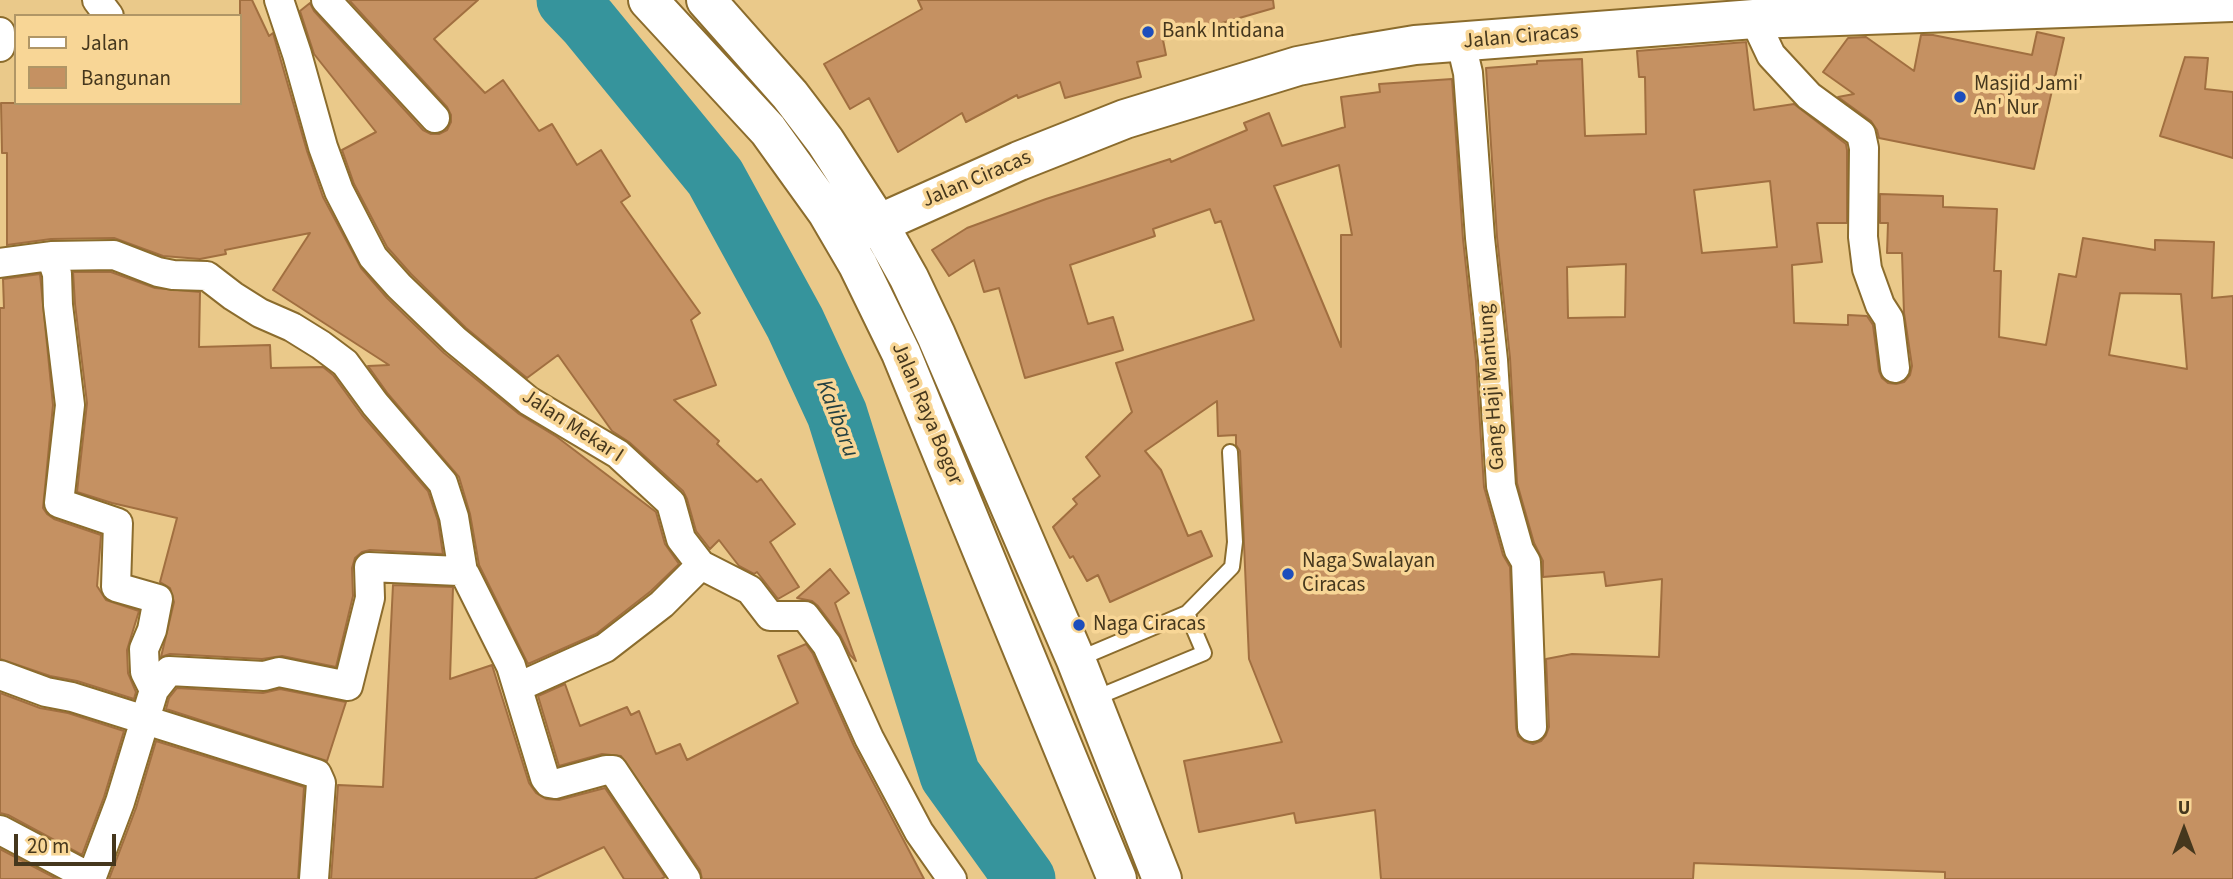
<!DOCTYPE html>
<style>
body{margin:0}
#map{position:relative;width:2233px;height:879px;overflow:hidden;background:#eac98a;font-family:"Source Sans 3",sans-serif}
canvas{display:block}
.legend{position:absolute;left:14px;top:14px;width:228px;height:91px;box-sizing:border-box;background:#f8d696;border:2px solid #b09666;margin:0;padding:9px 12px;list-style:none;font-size:21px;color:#45371d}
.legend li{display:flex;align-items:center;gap:14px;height:35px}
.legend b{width:35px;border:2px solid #b09666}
.north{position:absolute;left:2149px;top:795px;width:70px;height:70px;-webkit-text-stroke:5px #f8d696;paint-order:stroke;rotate:0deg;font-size:19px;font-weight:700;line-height:28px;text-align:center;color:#45371d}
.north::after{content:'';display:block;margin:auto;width:24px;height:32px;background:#45371d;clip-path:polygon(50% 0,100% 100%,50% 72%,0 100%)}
.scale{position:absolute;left:14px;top:834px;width:102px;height:32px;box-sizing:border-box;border:4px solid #45371d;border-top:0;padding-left:9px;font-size:21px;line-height:24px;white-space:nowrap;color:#45371d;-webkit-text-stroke:5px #f8d696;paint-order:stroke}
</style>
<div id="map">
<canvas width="2233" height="879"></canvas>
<ul class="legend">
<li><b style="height:9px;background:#fff"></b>Jalan</li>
<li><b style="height:19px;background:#c59162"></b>Bangunan</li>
</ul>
<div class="north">U</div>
<div class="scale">20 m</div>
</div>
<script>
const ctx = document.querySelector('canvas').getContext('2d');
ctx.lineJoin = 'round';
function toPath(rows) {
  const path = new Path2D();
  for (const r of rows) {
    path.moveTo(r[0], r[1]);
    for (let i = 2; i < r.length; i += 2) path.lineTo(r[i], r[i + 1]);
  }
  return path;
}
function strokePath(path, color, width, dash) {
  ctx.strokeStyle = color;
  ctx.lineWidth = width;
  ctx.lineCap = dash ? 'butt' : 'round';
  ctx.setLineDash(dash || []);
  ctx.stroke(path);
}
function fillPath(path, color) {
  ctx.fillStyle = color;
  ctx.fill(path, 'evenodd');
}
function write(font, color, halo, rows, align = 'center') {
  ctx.font = font + ' "Source Sans 3",sans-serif';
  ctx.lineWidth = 7;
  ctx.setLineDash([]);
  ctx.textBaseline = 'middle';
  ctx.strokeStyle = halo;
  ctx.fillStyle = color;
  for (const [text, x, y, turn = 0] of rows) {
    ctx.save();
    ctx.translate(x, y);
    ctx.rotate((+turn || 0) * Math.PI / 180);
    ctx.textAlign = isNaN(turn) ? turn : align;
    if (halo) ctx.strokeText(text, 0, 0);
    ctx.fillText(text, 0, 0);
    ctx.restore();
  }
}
strokePath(toPath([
 [567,0,588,22,715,177,795,323,837,414,950,775,1025,879]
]), '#36949c', 61);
const building = toPath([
 [240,0,252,0,269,36,273,33,307,151,323,197,361,268,387,298,444,353,519,414,557,437,656,512,665,544,679,564,651,591,596,634,528,664,479,565,470,514,459,477,388,394,368,366,389,365,273,290,310,233,225,250,226,254,200,259,163,256,114,238,51,239,7,245,7,153,2,153,1,103,240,103,240,0],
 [349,0,478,0,434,39,485,93,503,80,539,131,552,124,577,165,601,150,630,196,621,202,700,313,691,320,716,385,674,400,719,441,717,444,757,482,761,479,795,524,770,542,799,587,778,599,757,572,754,574,739,566,719,540,710,549,696,531,687,499,683,491,629,442,612,431,558,355,527,378,466,328,411,274,387,247,354,184,342,150,376,132,314,54,300,11,310,3,314,11,423,130,431,134,439,134,447,130,451,122,451,115,447,107,349,0],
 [918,0,1273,0,1274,8,1163,40,1166,55,1137,62,1141,77,1065,98,1060,82,1018,98,1017,95,966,122,962,113,898,152,869,98,850,109,824,64,922,9,918,0],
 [2037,32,2064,38,2034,169,1879,138,1877,130,1871,121,1838,97,1854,94,1823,72,1848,38,1866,37,1914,71,1921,35,1933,35,2032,55,2037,32],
 [1746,42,1754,110,1794,104,1846,144,1847,150,1847,223,1817,223,1822,262,1792,265,1794,323,1848,325,1848,315,1867,316,1873,325,1879,371,1882,378,1888,383,1896,384,1904,382,1910,375,1912,366,1904,313,1902,253,1887,253,1888,223,1880,223,1880,194,1943,196,1943,207,1997,209,1994,271,2001,271,1999,337,2046,345,2059,274,2076,277,2083,238,2155,250,2155,240,2214,242,2212,298,2233,296,2233,879,1945,879,1945,872,1694,863,1693,879,1381,879,1375,810,1296,823,1294,813,1199,832,1184,761,1282,742,1249,659,1240,451,1236,445,1236,435,1218,436,1217,401,1145,451,1161,470,1188,536,1201,531,1212,556,1110,602,1098,575,1087,581,1073,556,1070,558,1053,527,1077,504,1073,499,1100,476,1086,457,1132,412,1116,363,1254,320,1221,221,1215,223,1210,209,1153,229,1155,236,1070,265,1088,324,1113,317,1123,350,1025,378,999,288,984,292,974,260,949,276,932,250,967,228,1046,199,1170,159,1171,162,1247,130,1244,123,1269,113,1282,146,1345,127,1341,97,1380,92,1379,84,1452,79,1463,239,1476,361,1484,487,1503,555,1510,567,1516,728,1518,736,1524,741,1533,744,1541,741,1546,735,1549,727,1546,659,1572,654,1659,657,1662,579,1606,586,1604,572,1543,577,1543,561,1534,543,1517,483,1510,358,1497,237,1486,68,1537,64,1537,61,1582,59,1585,136,1646,134,1645,77,1639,77,1637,51,1746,42],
 [1339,165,1352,235,1341,235,1341,347,1274,186,1339,165],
 [1770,181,1777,247,1702,253,1694,190,1770,181],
 [1626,264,1625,317,1568,318,1567,267,1626,264],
 [2120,293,2181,294,2187,369,2109,355,2120,293],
 [2185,57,2208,58,2205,89,2233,92,2233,158,2160,136,2185,57],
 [73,272,111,272,155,288,200,292,199,347,270,345,271,368,323,367,333,375,362,415,428,491,438,521,443,554,370,550,362,552,355,558,352,568,353,596,336,667,282,656,262,659,170,654,161,657,174,602,170,588,160,582,177,518,112,503,77,492,87,403,75,304,73,272],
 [40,274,53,405,43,508,47,514,54,519,101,535,97,586,106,600,139,611,127,650,128,673,136,692,134,699,77,681,50,676,0,659,0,308,4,308,3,279,40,274],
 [830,569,849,593,835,603,856,661,850,655,840,635,818,606,812,601,797,598,830,569],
 [393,585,453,587,450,679,492,665,529,783,536,793,546,799,559,800,605,788,665,877,661,879,624,879,604,847,534,879,331,879,338,785,383,787,393,585],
 [806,644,813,654,854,746,924,879,702,879,700,870,621,756,602,754,559,766,538,696,565,684,580,726,627,707,631,715,639,711,656,754,680,744,687,760,798,703,778,656,806,644],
 [177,688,263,693,280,689,346,702,327,761,166,709,169,698,177,688],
 [0,693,40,708,68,713,124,731,104,797,82,855,8,815,0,813,0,693],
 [156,741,304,787,298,879,109,879,136,808,156,741],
 [0,849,57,879,0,879,0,849]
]);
fillPath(building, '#c59162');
strokePath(building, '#a16f40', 2);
const lane = toPath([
 [1076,660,1187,613,1232,567,1235,542,1230,452],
 [1093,699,1204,653,1187,613]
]);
const street = toPath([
 [97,0,109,16],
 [279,0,297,54,323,147,339,191,373,257,399,286,455,340,529,401,618,454,671,503,681,539,701,565,750,590,770,616,805,616,827,645,869,738,919,832,952,879],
 [326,0,435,118],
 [1754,19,1771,55,1809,96,1861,134,1864,148,1863,237,1867,269,1880,305,1889,319,1895,368],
 [0,32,0,47],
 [1461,43,1468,73,1480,238,1493,360,1501,486,1519,550,1526,562,1532,727],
 [51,256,57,274,58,305,70,405,59,503,118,523,116,587,158,599,152,630,144,649,145,672,154,690],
 [0,263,51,256,114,255,158,272,173,275,207,276,233,296,260,313,292,327,321,345,345,363,375,404,443,483,454,517,463,572],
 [0,675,46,692,72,697,317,774,321,783,314,879],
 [518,687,605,648,662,604,701,565],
 [0,830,91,878],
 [91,879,120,802,154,690,169,671,264,676,279,672,348,686,370,598,369,567,459,571,465,574,511,666,545,778,549,783,555,784,606,770,613,770,686,879]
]);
const secondary = toPath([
 [849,237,1019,161,1125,119,1298,66,1355,55,1415,45,1754,19,2233,2]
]);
const highway = toPath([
 [648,0,768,130,827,212,858,265,901,353,1117,879],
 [706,0,790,95,825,141,878,223,909,278,936,335,1076,660,1162,879]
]);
strokePath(lane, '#8b6c2d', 18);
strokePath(street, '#8b6c2d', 32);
strokePath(secondary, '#8b6c2d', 42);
strokePath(highway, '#8b6c2d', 42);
strokePath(lane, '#fff', 14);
strokePath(street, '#fff', 28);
strokePath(secondary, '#fff', 38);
strokePath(highway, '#fff', 38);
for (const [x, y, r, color] of [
 [1148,32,7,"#1d4ebc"],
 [1960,97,7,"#1d4ebc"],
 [1288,574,7,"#1d4ebc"],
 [1079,625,7,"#1d4ebc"]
]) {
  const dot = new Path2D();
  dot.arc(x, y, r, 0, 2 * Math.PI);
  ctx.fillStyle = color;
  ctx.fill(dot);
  strokePath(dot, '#f8d696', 2.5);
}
write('21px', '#45371d', '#f8d696', [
 ["Bank Intidana",1162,32],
 ["Masjid Jami'",1974,85],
 ["An' Nur",1974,109],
 ["Naga Swalayan",1302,562],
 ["Ciracas",1302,586],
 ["Naga Ciracas",1093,625]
], 'left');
write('21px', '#45371d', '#f8d696', [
 ["Jalan Ciracas",1521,38,-5],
 ["Jalan Ciracas",977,180,-23],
 ["Gang Haji Mantung",1493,387,-94],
 ["Jalan Raya Bogor",926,414,67],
 ["Jalan Mekar I",572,427,33]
]);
write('italic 23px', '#234042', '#f8d696', [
 ["Kalibaru",836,419,69]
]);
</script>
